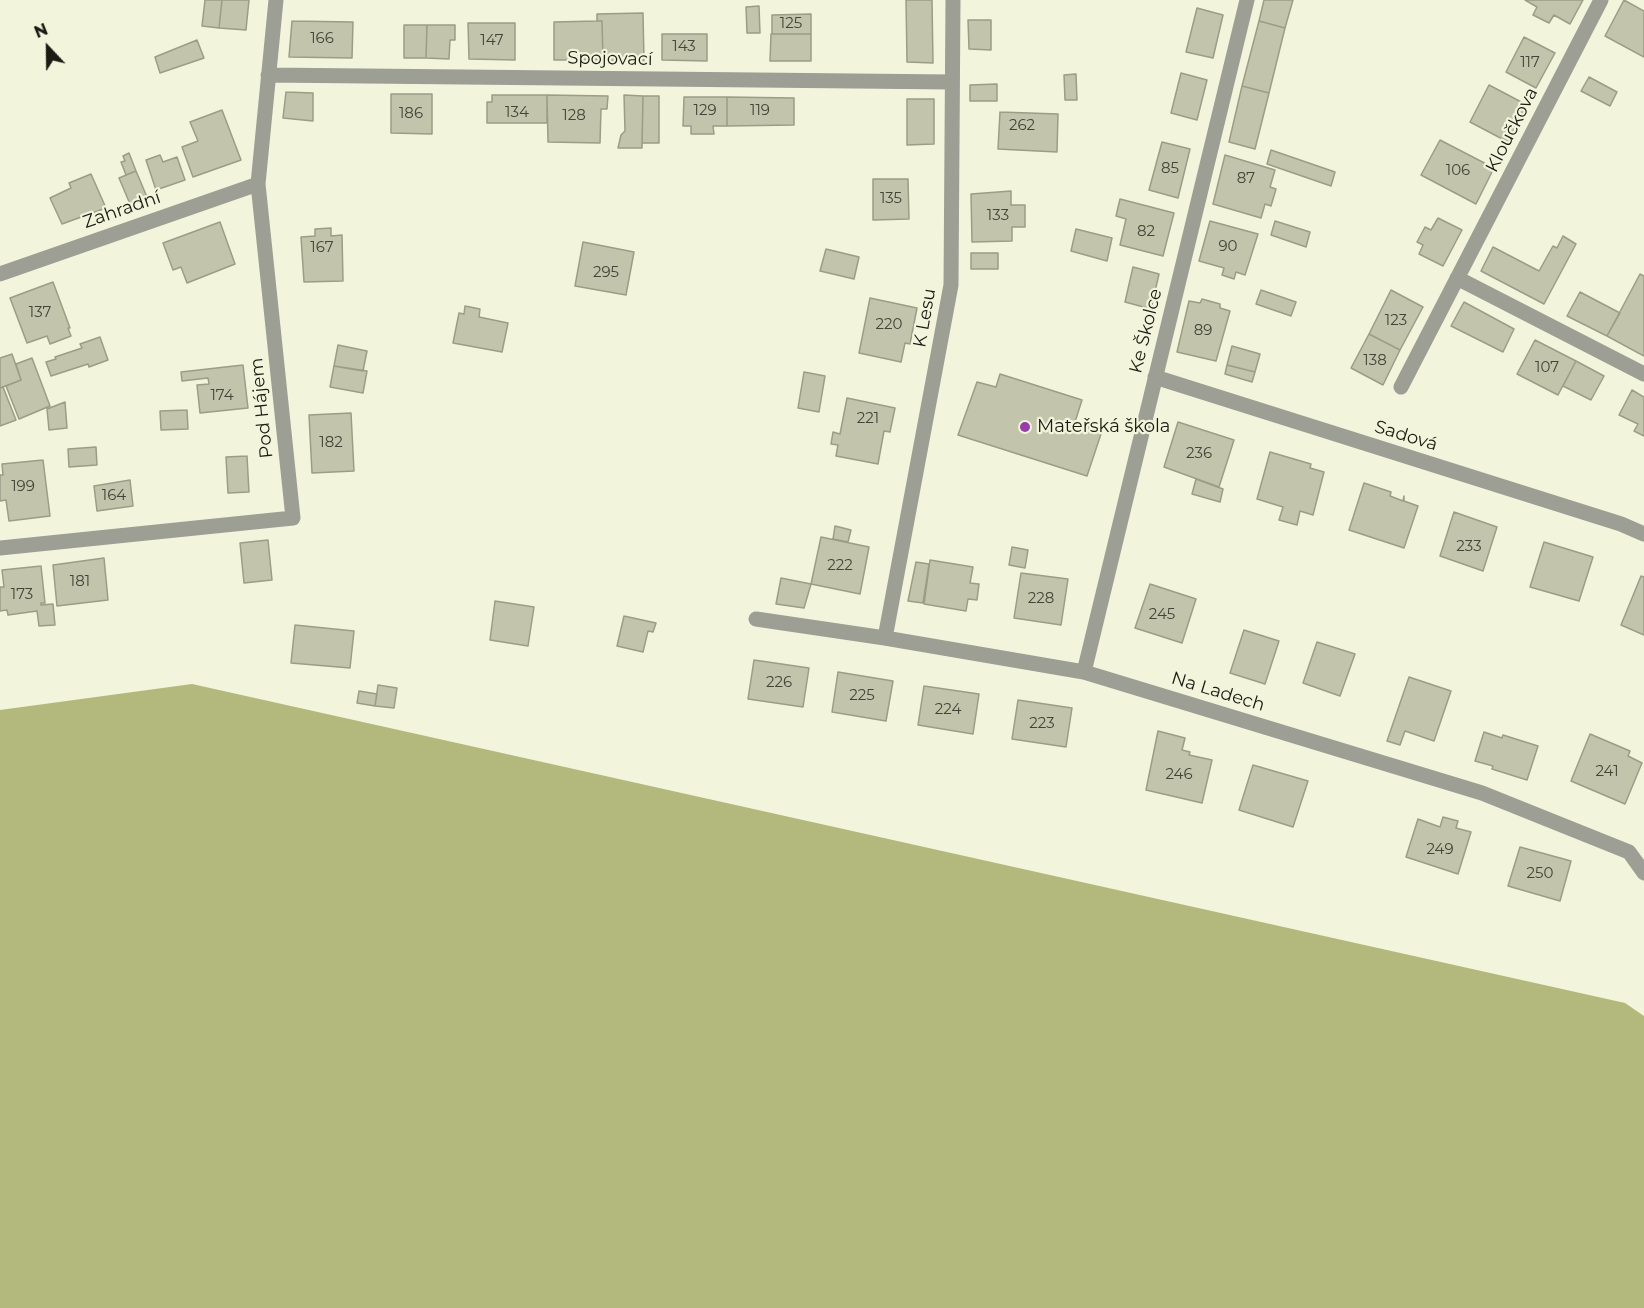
<!DOCTYPE html>
<meta charset="utf-8">
<style>
body{margin:0}
#map{position:relative;width:1644px;height:1308px;overflow:hidden;background:#f2f5dc;font-family:Montserrat,sans-serif}
canvas{display:block}
.north{position:absolute;left:18px;top:18px;width:60px;height:60px;-webkit-text-stroke:4px #f2f5dc;paint-order:stroke;rotate:338deg;font-size:16px;font-weight:700;line-height:24px;text-align:center;color:#1a1b12}
.north::after{content:'';display:block;margin:auto;width:21px;height:27px;background:#1a1b12;clip-path:polygon(50% 0,100% 100%,50% 72%,0 100%)}
</style>
<div id="map">
<canvas width="1644" height="1308"></canvas>
<div class="north">N</div>
</div>
<script>
const ctx = document.querySelector('canvas').getContext('2d');
ctx.lineJoin = 'round';
function fillPath(path, color) {
  ctx.fillStyle = color;
  ctx.fill(path, 'evenodd');
}
function toPath(rows) {
  const path = new Path2D();
  for (const r of rows) {
    path.moveTo(r[0], r[1]);
    for (let i = 2; i < r.length; i += 2) path.lineTo(r[i], r[i + 1]);
  }
  return path;
}
function strokePath(path, color, width, dash) {
  ctx.strokeStyle = color;
  ctx.lineWidth = width;
  ctx.lineCap = dash ? 'butt' : 'round';
  ctx.setLineDash(dash || []);
  ctx.stroke(path);
}
function write(font, color, halo, rows, align = 'center') {
  ctx.font = font + ' Montserrat,sans-serif';
  ctx.lineWidth = 4.5;
  ctx.setLineDash([]);
  ctx.textBaseline = 'middle';
  ctx.strokeStyle = halo;
  ctx.fillStyle = color;
  for (const [text, x, y, turn = 0] of rows) {
    ctx.save();
    ctx.translate(x, y);
    ctx.rotate((+turn || 0) * Math.PI / 180);
    ctx.textAlign = isNaN(turn) ? turn : align;
    if (halo) ctx.strokeText(text, 0, 0);
    ctx.fillText(text, 0, 0);
    ctx.restore();
  }
}
fillPath(toPath([
 [192,684,1625,1003,1644,1016,1644,1308,0,1308,0,710]
]), '#b3b87c');
const building = toPath([
 [205,0,222,0,219,28,202,26,205,0],
 [222,0,249,0,246,30,219,28,222,0],
 [906,0,932,0,933,63,907,62,906,0],
 [1264,0,1293,0,1285,28,1259,21,1264,0],
 [1525,0,1583,0,1570,24,1554,15,1549,23,1533,15,1537,7,1525,0],
 [1624,0,1644,11,1644,57,1605,36,1624,0],
 [759,6,760,33,747,33,746,7,759,6],
 [1197,8,1223,15,1213,58,1186,52,1197,8],
 [643,13,644,61,603,60,602,21,597,21,597,14,643,13],
 [811,14,811,34,772,34,772,15,811,14],
 [968,20,991,20,991,50,969,49,968,20],
 [292,21,353,22,352,58,289,57,292,21],
 [597,21,602,21,603,60,554,60,554,22,597,21],
 [1259,21,1285,28,1269,93,1242,86,1259,21],
 [468,23,515,23,515,60,469,59,468,23],
 [404,25,427,25,426,58,404,58,404,25],
 [427,25,455,25,455,40,450,40,449,59,426,58,427,25],
 [662,34,707,34,707,61,662,60,662,34],
 [771,34,811,34,811,61,770,61,771,34],
 [1524,37,1555,53,1536,88,1506,72,1524,37],
 [197,40,204,58,160,73,155,57,197,40],
 [1181,73,1207,80,1197,120,1171,113,1181,73],
 [1076,74,1077,100,1065,100,1064,75,1076,74],
 [1589,77,1617,92,1610,106,1581,91,1589,77],
 [997,84,997,101,970,101,970,85,997,84],
 [1489,85,1527,105,1508,142,1470,122,1489,85],
 [1242,86,1269,93,1255,149,1229,142,1242,86],
 [286,92,313,93,313,121,283,118,286,92],
 [391,94,432,94,432,134,391,133,391,94],
 [492,95,547,95,547,123,487,123,487,102,492,102,492,95],
 [547,95,608,96,607,109,601,109,600,143,548,142,547,95],
 [624,95,643,96,642,148,618,148,621,135,625,131,624,95],
 [643,96,659,96,659,143,642,143,643,96],
 [684,97,727,97,727,126,713,126,714,134,691,134,691,126,683,126,684,97],
 [727,97,794,98,794,125,727,126,727,97],
 [907,99,934,99,934,144,907,145,907,99],
 [222,110,241,160,193,177,182,147,198,141,190,122,222,110],
 [1000,112,1058,114,1057,152,998,149,1000,112],
 [1440,140,1494,168,1476,204,1421,175,1440,140],
 [1162,142,1190,149,1178,198,1149,190,1162,142],
 [1271,150,1335,172,1331,186,1267,164,1271,150],
 [129,153,136,171,126,175,121,162,125,161,123,156,129,153],
 [160,155,163,162,177,157,185,180,156,190,146,160,160,155],
 [1225,155,1275,170,1270,187,1276,189,1271,206,1265,204,1261,218,1213,204,1225,155],
 [136,171,147,197,130,204,119,178,136,171],
 [91,174,106,208,62,224,50,198,71,188,69,183,91,174],
 [873,179,908,179,909,219,873,220,873,179],
 [1011,191,1011,205,1025,205,1025,227,1012,227,1012,241,972,242,971,194,1011,191],
 [1120,199,1174,213,1163,256,1120,245,1126,219,1116,216,1120,199],
 [1438,218,1462,230,1443,266,1419,254,1423,245,1417,242,1425,227,1431,230,1438,218],
 [1210,221,1258,234,1245,275,1236,272,1234,279,1222,275,1224,268,1199,261,1210,221],
 [1275,221,1310,232,1306,247,1271,235,1275,221],
 [220,222,235,264,187,283,181,267,173,270,163,243,220,222],
 [331,228,331,236,342,235,343,281,304,282,301,237,315,236,315,229,331,228],
 [1076,229,1112,238,1107,261,1071,251,1076,229],
 [1563,236,1576,244,1544,304,1481,271,1493,247,1539,271,1553,246,1557,248,1563,236],
 [583,242,634,252,626,295,575,286,583,242],
 [826,249,859,257,854,279,820,271,826,249],
 [971,253,998,253,998,269,971,269,971,253],
 [1133,267,1159,274,1151,309,1125,302,1133,267],
 [1640,274,1644,276,1644,356,1607,336,1640,274],
 [53,282,70,328,68,328,71,336,50,344,47,336,27,343,10,298,53,282],
 [1261,290,1296,302,1291,316,1256,304,1261,290],
 [1391,290,1423,307,1400,350,1369,334,1391,290],
 [1580,292,1620,313,1607,336,1567,316,1580,292],
 [870,298,917,308,910,344,905,343,901,362,859,353,870,298],
 [1202,299,1220,304,1220,308,1230,311,1216,361,1177,352,1189,301,1200,303,1202,299],
 [1464,302,1514,329,1503,352,1451,326,1464,302],
 [465,306,480,309,479,317,508,323,502,352,453,343,459,313,464,314,465,306],
 [1369,334,1400,350,1383,385,1351,368,1369,334],
 [100,337,108,360,89,367,88,364,51,376,46,362,56,359,55,357,82,348,80,344,100,337],
 [1535,340,1576,361,1558,395,1517,374,1535,340],
 [338,345,367,351,363,371,334,366,338,345],
 [1232,346,1260,354,1255,372,1227,365,1232,346],
 [12,354,21,380,0,388,0,358,12,354],
 [32,358,50,406,19,419,6,386,21,380,16,364,32,358],
 [1576,361,1604,376,1591,400,1563,386,1576,361],
 [243,365,248,408,200,413,197,385,209,384,208,378,182,381,181,372,243,365],
 [1227,365,1255,372,1252,382,1225,374,1227,365],
 [334,366,367,371,363,393,330,387,334,366],
 [804,372,825,376,819,412,798,408,804,372],
 [1000,374,1082,400,1075,422,1102,431,1087,476,958,435,977,382,996,387,1000,374],
 [3,387,16,420,0,426,0,388,3,387],
 [1632,390,1644,397,1644,436,1634,431,1638,424,1619,415,1632,390],
 [847,398,895,408,890,432,884,431,878,464,836,456,838,445,831,444,833,432,840,434,847,398],
 [65,402,67,428,49,430,47,409,65,402],
 [187,410,188,429,161,430,160,411,187,410],
 [351,413,354,471,312,473,309,415,351,413],
 [1178,422,1234,440,1219,487,1164,467,1178,422],
 [96,447,97,465,69,467,68,449,96,447],
 [1270,452,1311,464,1310,468,1324,472,1313,515,1300,511,1297,525,1279,520,1283,507,1257,499,1270,452],
 [247,456,249,492,228,493,226,457,247,456],
 [43,460,50,516,9,521,6,500,0,501,0,475,3,475,2,464,43,460],
 [1196,479,1223,489,1220,502,1192,494,1196,479],
 [130,480,133,506,97,511,94,486,130,480],
 [1364,483,1391,492,1390,496,1403,501,1404,496,1404,501,1418,506,1404,548,1349,530,1364,483],
 [1454,512,1497,527,1483,571,1440,556,1454,512],
 [835,526,851,530,848,542,833,539,835,526],
 [821,537,869,547,860,594,811,584,821,537],
 [268,540,272,580,244,583,240,543,268,540],
 [1544,542,1593,557,1579,601,1530,587,1544,542],
 [1012,547,1028,550,1025,568,1009,565,1012,547],
 [104,558,108,600,57,606,53,565,104,558],
 [930,560,973,567,970,583,979,584,977,600,968,599,966,611,924,604,930,560],
 [916,562,929,564,923,603,908,601,916,562],
 [41,566,45,603,41,603,41,605,53,604,55,625,39,626,37,611,8,615,7,610,0,611,0,587,4,587,2,570,41,566],
 [1021,573,1068,579,1061,625,1014,618,1021,573],
 [1641,576,1644,577,1644,635,1621,625,1641,576],
 [781,578,811,584,804,608,776,604,781,578],
 [1150,584,1196,599,1182,643,1135,628,1150,584],
 [495,601,534,607,528,646,490,640,495,601],
 [624,616,656,623,653,632,648,631,643,652,617,646,624,616],
 [295,625,354,631,350,668,291,663,295,625],
 [1244,630,1279,641,1265,684,1230,673,1244,630],
 [1317,642,1355,654,1340,696,1303,683,1317,642],
 [754,660,809,668,803,707,748,699,754,660],
 [838,672,893,681,886,721,832,712,838,672],
 [1409,677,1451,691,1434,741,1405,731,1400,745,1387,741,1409,677],
 [378,685,397,688,394,708,375,706,378,685],
 [924,686,979,694,973,734,918,725,924,686],
 [359,691,377,694,375,706,357,703,359,691],
 [1018,700,1072,708,1066,747,1012,739,1018,700],
 [1158,731,1185,738,1182,750,1190,752,1189,755,1212,760,1202,803,1146,790,1158,731],
 [1484,732,1502,738,1503,735,1538,746,1527,780,1492,769,1493,766,1475,761,1484,732],
 [1590,734,1630,751,1628,756,1642,763,1625,804,1571,781,1590,734],
 [1253,765,1308,781,1293,827,1239,810,1253,765],
 [1443,817,1458,821,1456,828,1471,832,1458,874,1406,857,1418,819,1440,827,1443,817],
 [1520,847,1571,861,1560,901,1508,886,1520,847]
]);
fillPath(building, '#c2c4ac');
strokePath(building, '#9b9d86', 1.5);
strokePath(toPath([
 [268,75,952,82],
 [0,274,258,184],
 [1457,278,1644,374],
 [1155,377,1621,524,1644,534],
 [1401,387,1601,0],
 [0,548,293,518,258,184,276,0],
 [756,619,885,638,1084,672,1482,793,1629,852,1644,873],
 [885,638,951,285,953,0],
 [1084,672,1247,0]
]), '#9d9e94', 15);
for (const [x, y, r, color] of [
 [1025,427,6,"#983da7"]
]) {
  const dot = new Path2D();
  dot.arc(x, y, r, 0, 2 * Math.PI);
  ctx.fillStyle = color;
  ctx.fill(dot);
  strokePath(dot, '#f2f5dc', 2);
}
write('15px', '#444538', null, [
 ["125",791,24],
 ["166",322,39],
 ["147",492,41],
 ["143",684,47],
 ["117",1530,63],
 ["129",705,111],
 ["119",760,111],
 ["134",517,113],
 ["186",411,114],
 ["128",574,116],
 ["262",1022,126],
 ["85",1170,169],
 ["106",1458,171],
 ["87",1246,179],
 ["135",891,199],
 ["133",998,216],
 ["82",1146,232],
 ["90",1228,247],
 ["167",322,248],
 ["295",606,273],
 ["137",40,313],
 ["123",1396,321],
 ["220",889,325],
 ["89",1203,331],
 ["138",1375,361],
 ["107",1547,368],
 ["174",222,396],
 ["221",868,419],
 ["182",331,443],
 ["236",1199,454],
 ["199",23,487],
 ["164",114,496],
 ["233",1469,547],
 ["222",840,566],
 ["181",80,582],
 ["173",22,595],
 ["228",1041,599],
 ["245",1162,615],
 ["226",779,683],
 ["225",862,696],
 ["224",948,710],
 ["223",1042,724],
 ["241",1607,772],
 ["246",1179,775],
 ["249",1440,850],
 ["250",1540,874]
]);
write('18px', '#1a1b12', '#f2f5dc', [
 ["Spojovací",610,59,1],
 ["Kloučkova",1512,130,-63],
 ["Zahradní",122,210,-19],
 ["K Lesu",925,318,-80],
 ["Ke Školce",1146,331,-76],
 ["Pod Hájem",262,408,-96],
 ["Sadová",1406,436,17],
 ["Na Ladech",1218,692,17]
]);
write('18px', '#1a1b12', '#f2f5dc', [
 ["Mateřská škola",1037,427]
], 'left');
</script>
